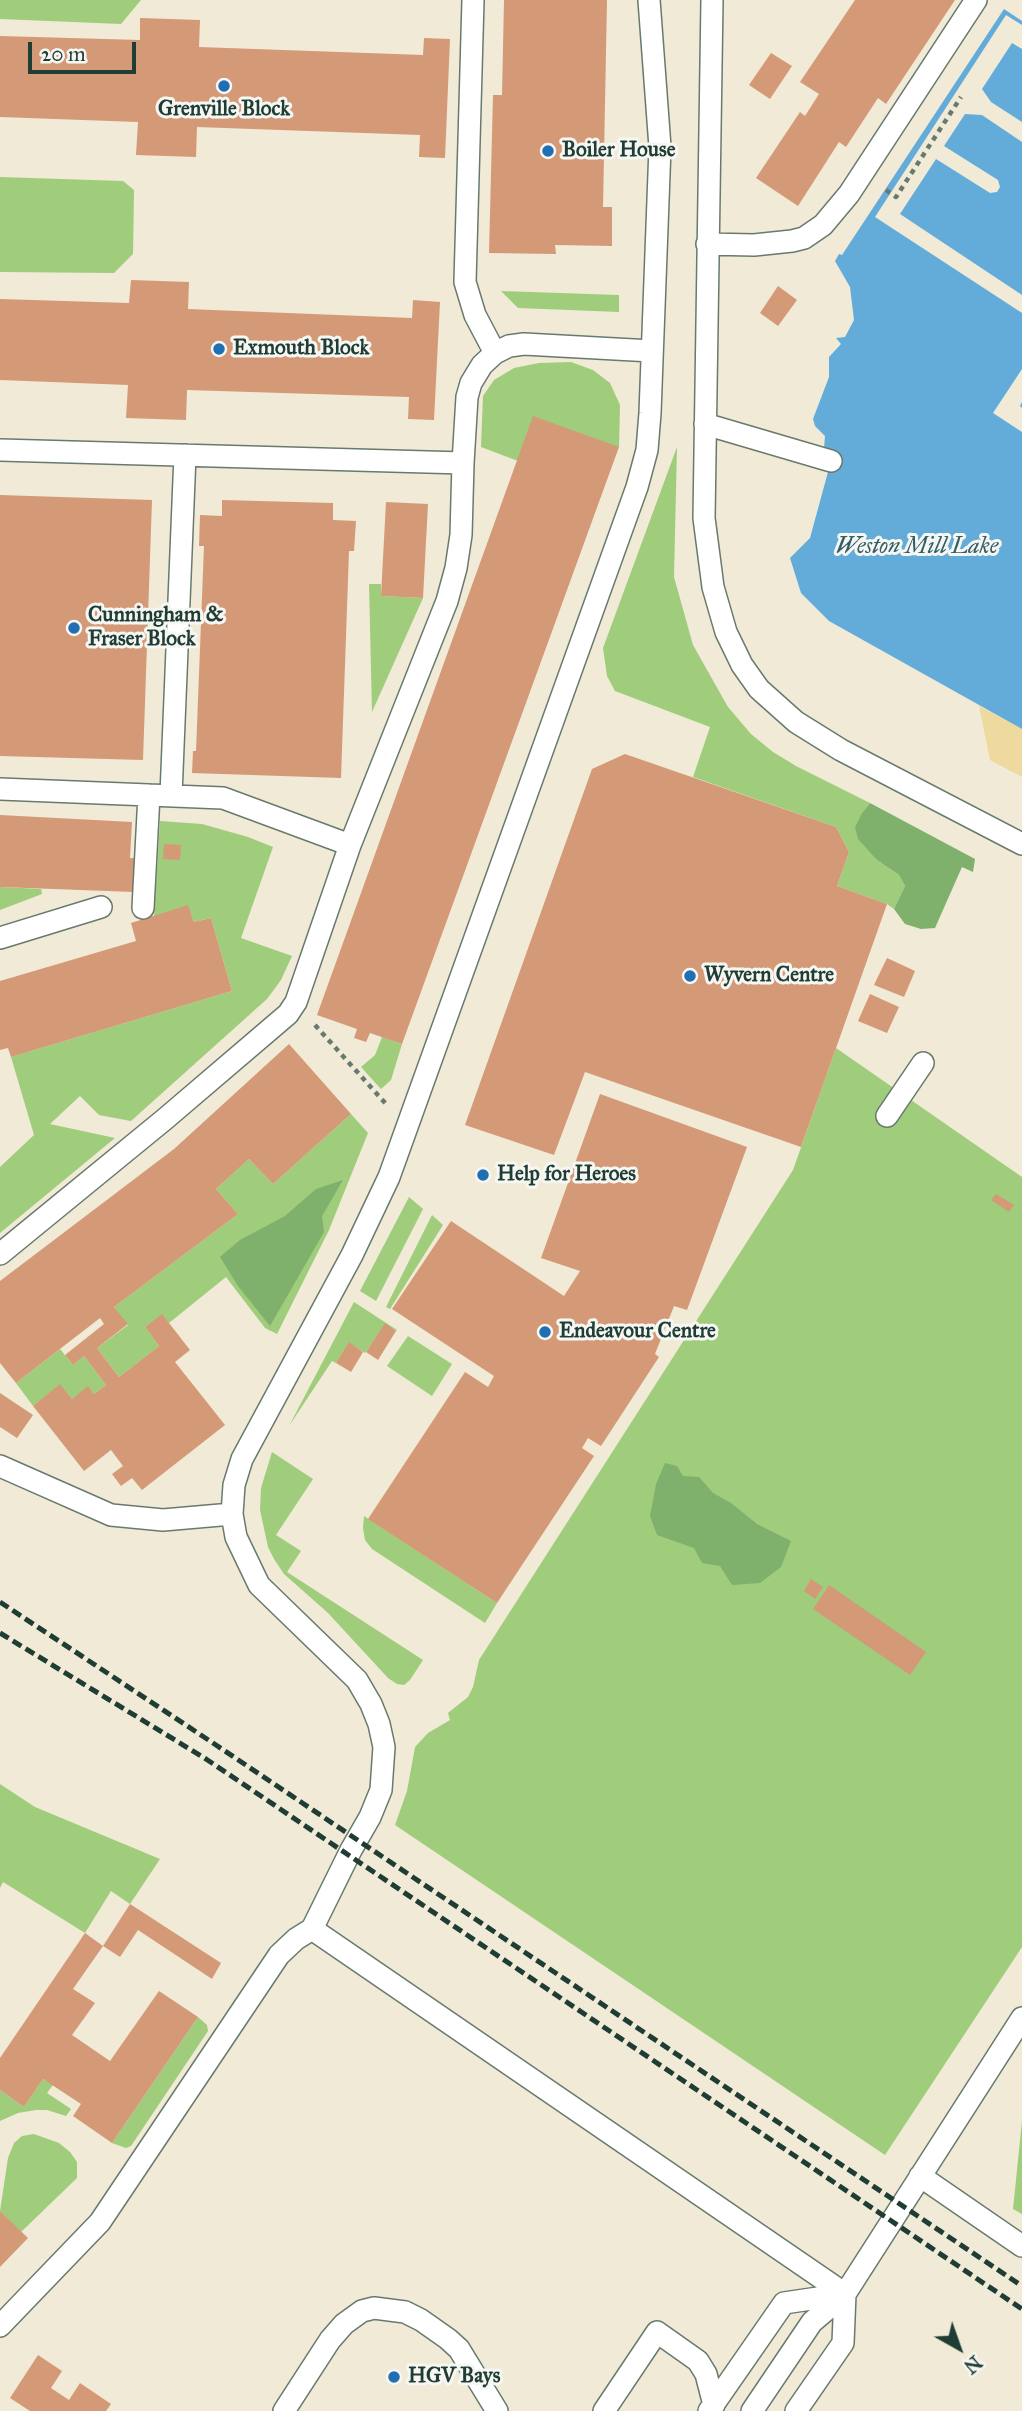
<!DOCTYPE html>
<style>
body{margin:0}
#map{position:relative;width:1022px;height:2411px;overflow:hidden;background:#f0ead6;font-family:"IM FELL Great Primer",serif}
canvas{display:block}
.north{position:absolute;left:924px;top:2313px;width:70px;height:70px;-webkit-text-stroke:5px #f6f6f2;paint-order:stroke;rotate:140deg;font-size:19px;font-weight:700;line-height:28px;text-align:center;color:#1f3d34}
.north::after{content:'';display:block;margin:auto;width:24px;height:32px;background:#1f3d34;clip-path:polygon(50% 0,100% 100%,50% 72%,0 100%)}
.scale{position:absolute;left:28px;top:42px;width:108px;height:32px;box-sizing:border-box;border:4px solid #1f3d34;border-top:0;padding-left:9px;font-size:21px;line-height:24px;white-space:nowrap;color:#1f3d34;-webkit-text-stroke:5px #f6f6f2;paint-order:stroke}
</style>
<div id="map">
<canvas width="1022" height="2411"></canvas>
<div class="north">N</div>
<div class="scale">20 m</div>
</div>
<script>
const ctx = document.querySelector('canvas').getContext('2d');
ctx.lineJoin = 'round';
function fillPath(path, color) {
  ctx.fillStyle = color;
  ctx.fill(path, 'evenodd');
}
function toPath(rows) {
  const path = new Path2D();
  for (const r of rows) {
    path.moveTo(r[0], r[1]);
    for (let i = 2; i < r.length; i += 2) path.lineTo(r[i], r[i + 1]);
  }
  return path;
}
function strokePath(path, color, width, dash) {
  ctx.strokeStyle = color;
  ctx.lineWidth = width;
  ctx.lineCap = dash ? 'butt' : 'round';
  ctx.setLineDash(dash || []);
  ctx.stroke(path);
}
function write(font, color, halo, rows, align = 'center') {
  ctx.font = font + ' "IM FELL Great Primer",serif';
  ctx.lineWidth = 6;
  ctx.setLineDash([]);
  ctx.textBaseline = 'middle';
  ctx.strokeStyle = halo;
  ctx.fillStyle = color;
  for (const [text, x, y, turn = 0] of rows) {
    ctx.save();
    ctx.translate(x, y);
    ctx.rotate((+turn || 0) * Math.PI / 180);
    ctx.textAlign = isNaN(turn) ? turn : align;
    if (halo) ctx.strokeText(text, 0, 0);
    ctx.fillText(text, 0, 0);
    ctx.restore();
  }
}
fillPath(toPath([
 [0,0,141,0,121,24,0,19],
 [0,177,123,181,134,190,133,254,114,273,0,272],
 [501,291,619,295,619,312,518,308],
 [571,362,593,370,610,383,620,405,619,447,518,461,481,447,483,396,494,380,514,368,539,363],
 [677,447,674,577,693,645,728,707,751,734,773,752,796,766,870,803,862,813,877,860,899,875,905,886,894,909,887,904,837,886,849,852,836,827,693,777,710,727,615,691,607,676,603,648],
 [369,584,381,584,381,596,423,598,372,712],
 [160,821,202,824,248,837,273,847,241,938,292,956,281,980,267,999,131,1121,99,1115,80,1096,50,1124,115,1138,0,1233,0,1167,34,1135,11,1057,232,991,211,918,194,922,188,906,154,916],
 [0,887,41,889,42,894,0,910],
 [382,1037,402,1044,391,1080,381,1089,361,1067,375,1055],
 [836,1048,1022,1177,1022,1947,885,2155,395,1825,407,1791,415,1747,428,1733,450,1720,448,1713,468,1697,473,1687,479,1660,793,1170],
 [351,1114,368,1133,329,1230,277,1334,265,1328,226,1277,169,1323,162,1315,145,1327,159,1346,119,1377,97,1348,128,1325,114,1307,238,1214,216,1189,249,1159,273,1184],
 [409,1197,423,1209,376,1301,360,1291],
 [432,1215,443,1225,390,1309,386,1307],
 [354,1302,397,1330,396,1331,385,1324,365,1353,349,1343,336,1363,332,1361,289,1426],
 [408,1336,452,1364,432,1396,387,1366],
 [60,1349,73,1365,84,1356,106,1385,94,1394,88,1387,72,1399,60,1385,33,1406,16,1383],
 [272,1452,313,1479,276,1535,301,1551,287,1572,423,1660,410,1680,404,1685,397,1684,388,1678,328,1613,284,1574,274,1559,268,1547,260,1510,261,1488],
 [364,1516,497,1603,485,1623,372,1549,365,1540,363,1528],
 [0,1784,35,1807,160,1859,130,1904,111,1891,85,1933,3,1882,0,1888],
 [198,2017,207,2025,208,2031,131,2146,126,2148,112,2143],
 [43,2079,53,2085,47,2093,71,2109,66,2116,47,2110,36,2110,18,2113,0,2121,0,2090,24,2107],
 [1022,2121,1022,2214,1013,2209],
 [34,2134,59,2143,70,2152,77,2162,77,2178,21,2232,0,2211,8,2158,14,2143,22,2136]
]), '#9fcd7c');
fillPath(toPath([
 [870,803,975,859,973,872,962,867,935,928,921,929,905,924,894,909,905,886,899,875,877,860,858,839,855,827,862,813],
 [343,1180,322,1216,324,1232,270,1326,238,1286,220,1257,240,1240,285,1216,316,1189],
 [665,1463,677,1466,683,1476,699,1477,713,1493,731,1503,757,1524,791,1541,781,1567,760,1583,732,1585,720,1566,702,1563,694,1548,657,1535,650,1516,656,1484]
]), '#7fb06c');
fillPath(toPath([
 [979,706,1022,729,1022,777,990,760]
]), '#eeda9e');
fillPath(toPath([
 [1004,9,1022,21,1022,729,829,621,801,593,790,558,810,538,831,461,824,448,825,436,815,426,813,419,829,377,829,357,841,344,836,338,845,337,854,320,850,287,835,261,839,254,842,255]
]), '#63acda');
fillPath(toPath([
 [1006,15,1022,25,1022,49,1012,43,982,89,991,102,1022,122,1022,142,982,115,965,114,944,146,998,180,1000,187,997,192,990,193,936,159,900,214,1022,295,1022,313,875,217],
 [1022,369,1022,402,1020,406,1022,408,1022,432,993,413]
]), '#f0ead6');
fillPath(toPath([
 [504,0,607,0,603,207,612,207,612,246,555,245,556,254,489,253,493,95,502,95],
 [855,0,955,0,886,104,878,98,846,147,839,142,798,206,756,178,800,112,805,116,819,94,800,82],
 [140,18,200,20,199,47,423,55,424,38,450,39,445,158,419,157,420,135,197,127,196,157,136,155,138,122,0,117,0,36,140,40],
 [771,53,792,66,770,99,749,85],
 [131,280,189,282,188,309,412,318,413,300,440,302,434,420,408,419,409,397,187,390,186,420,126,418,128,385,0,380,0,299,129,303],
 [778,286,797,300,778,326,760,313],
 [533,416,619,447,402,1044,370,1033,366,1042,354,1038,357,1029,317,1015],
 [0,495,152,500,143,760,0,756],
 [222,500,333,503,333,520,356,521,354,551,349,551,341,778,192,773,193,751,196,751,204,546,199,546,200,515,222,516],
 [386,502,428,504,423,598,381,596],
 [625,754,836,827,849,852,837,886,887,904,801,1147,585,1072,554,1155,465,1125,592,769],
 [0,815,132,822,130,858,136,858,134,892,0,887],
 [164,844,181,845,180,860,163,859],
 [188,905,194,922,211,918,232,991,11,1057,8,1048,0,1050,0,981,136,941,131,923],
 [887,958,915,971,904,997,874,985],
 [870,994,899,1007,887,1033,858,1021],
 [289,1044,351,1114,273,1184,249,1159,216,1189,238,1214,114,1307,128,1324,97,1348,119,1377,159,1346,145,1327,162,1314,190,1350,175,1362,225,1425,142,1490,132,1478,121,1486,112,1474,123,1466,111,1450,84,1471,33,1406,60,1384,72,1399,88,1386,94,1394,106,1385,84,1356,73,1365,65,1355,104,1324,100,1318,16,1383,0,1363,0,1281,174,1149],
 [600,1094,747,1147,687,1310,674,1306,655,1354,659,1357,601,1446,588,1438,582,1448,594,1456,497,1603,368,1519,465,1372,488,1387,494,1376,392,1309,451,1221,564,1296,580,1271,541,1258],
 [996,1194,1014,1205,1009,1212,991,1200],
 [385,1323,396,1331,378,1360,366,1352],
 [349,1342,363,1352,351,1372,336,1363],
 [0,1393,33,1415,17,1438,0,1427],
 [811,1579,823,1587,815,1599,804,1591],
 [829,1585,926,1652,910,1675,813,1609],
 [130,1904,221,1963,212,1979,138,1930,120,1957,103,1946],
 [85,1933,103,1946,73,1989,95,2003,72,2035,110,2061,159,1991,198,2017,112,2143,73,2116,81,2104,43,2079,24,2107,0,2090,0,2058],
 [0,2211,28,2238,0,2267],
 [38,2355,62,2371,51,2388,69,2400,80,2383,111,2404,106,2411,30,2411,10,2398]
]), '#d49977');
const lane = toPath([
 [473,0,465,282,475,315,495,353,509,346,524,344,652,351],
 [712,0,704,518,713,587,726,632,742,665,759,689,796,722,841,750,1022,844],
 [707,244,754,245,792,241,804,238,823,225,849,194,976,0],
 [705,424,831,461],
 [0,450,463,463,467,397,471,383,482,365,495,353],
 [0,789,223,798,350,845],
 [171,795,185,455],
 [143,908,149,795],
 [0,938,101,907],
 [887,1116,923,1063],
 [0,1254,165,1119,288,1014,296,1002,350,845,447,601,456,568,461,535,463,463],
 [0,1466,111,1515,163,1520,232,1514],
 [312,1929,845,2294],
 [920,2176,1022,2246],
 [0,2326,100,2222,279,1955,296,1939,312,1929,351,1850,370,1817,381,1790,384,1747,379,1724,371,1704,357,1680,259,1585,236,1537,232,1514,234,1485,242,1459,352,1255,389,1177,637,487,647,450,650,413,660,147,649,0],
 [284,2411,330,2340,344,2324,362,2311,374,2308,405,2312,421,2320,448,2339,459,2349,497,2411],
 [604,2411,657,2332,698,2361,706,2374,714,2405],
 [709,2411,784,2303,845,2294],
 [752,2411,812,2322,845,2294,1022,2018],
 [796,2411,843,2343,845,2294]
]);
strokePath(lane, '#687a6d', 24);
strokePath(toPath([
 [886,190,896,197,961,97],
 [315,1025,386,1104]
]), '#687a6d', 4.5, [5, 5]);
strokePath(lane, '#fff', 21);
strokePath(toPath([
 [0,1602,216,1745,1022,2286],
 [0,1633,206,1759,1022,2309]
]), '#1f3d34', 5, [10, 5]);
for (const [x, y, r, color] of [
 [224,86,7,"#1f6fb2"],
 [548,151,7,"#1f6fb2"],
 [219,349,7,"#1f6fb2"],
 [74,628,7,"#1f6fb2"],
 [690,976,7,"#1f6fb2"],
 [483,1175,7,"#1f6fb2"],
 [545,1332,7,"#1f6fb2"],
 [394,2377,7,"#1f6fb2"]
]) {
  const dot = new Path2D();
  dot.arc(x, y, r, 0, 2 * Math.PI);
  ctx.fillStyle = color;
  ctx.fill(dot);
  strokePath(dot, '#f6f6f2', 2.5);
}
write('bold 21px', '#1f3d34', '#f6f6f2', [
 ["Grenville Block",224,110,"center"],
 ["Boiler House",562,151],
 ["Exmouth Block",233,349],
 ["Cunningham &",88,616],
 ["Fraser Block",88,640],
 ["Wyvern Centre",704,976],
 ["Help for Heroes",497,1175],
 ["Endeavour Centre",559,1332],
 ["HGV Bays",408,2377]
], 'left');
write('italic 23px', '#335e66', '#f6f6f2', [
 ["Weston Mill Lake",917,547]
]);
</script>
